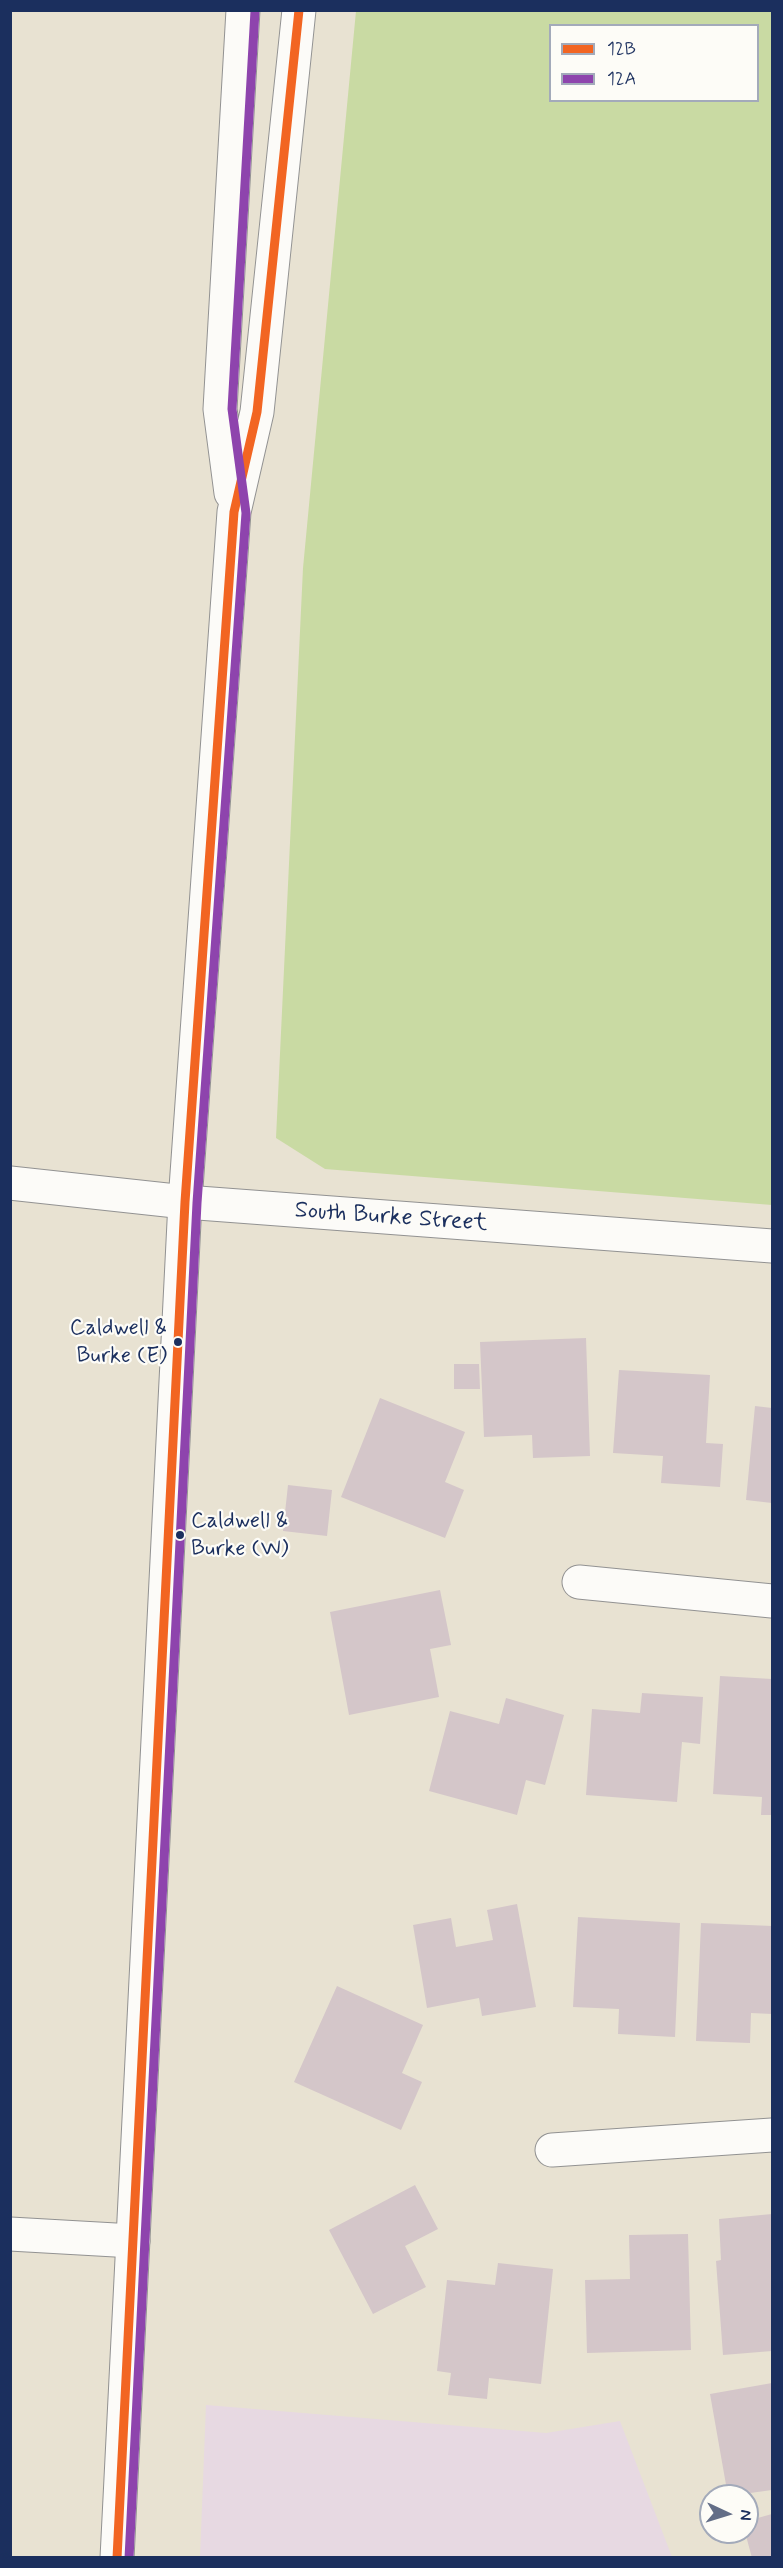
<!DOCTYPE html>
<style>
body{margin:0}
#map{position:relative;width:783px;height:2568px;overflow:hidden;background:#e8e2d2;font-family:Mynerve,sans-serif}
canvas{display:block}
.frame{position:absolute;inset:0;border:12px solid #1b2f5e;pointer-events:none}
.legend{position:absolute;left:549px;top:24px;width:210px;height:78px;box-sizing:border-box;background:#fdfcf7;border:2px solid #a3aaba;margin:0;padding:8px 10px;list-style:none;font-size:18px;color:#1b2f5e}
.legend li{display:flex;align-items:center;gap:12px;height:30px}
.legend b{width:30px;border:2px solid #a3aaba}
.north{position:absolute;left:699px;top:2484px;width:60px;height:60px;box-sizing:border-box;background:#fdfcf7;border:2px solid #a3aaba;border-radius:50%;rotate:94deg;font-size:16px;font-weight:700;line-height:24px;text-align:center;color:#1b2f5e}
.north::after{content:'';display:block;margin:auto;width:21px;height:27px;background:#636e87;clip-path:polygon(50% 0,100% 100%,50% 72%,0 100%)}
</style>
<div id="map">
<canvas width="783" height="2568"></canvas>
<div class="frame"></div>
<ul class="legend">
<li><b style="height:8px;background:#f26522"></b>12B</li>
<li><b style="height:8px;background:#8e44ad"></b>12A</li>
</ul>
<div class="north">N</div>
</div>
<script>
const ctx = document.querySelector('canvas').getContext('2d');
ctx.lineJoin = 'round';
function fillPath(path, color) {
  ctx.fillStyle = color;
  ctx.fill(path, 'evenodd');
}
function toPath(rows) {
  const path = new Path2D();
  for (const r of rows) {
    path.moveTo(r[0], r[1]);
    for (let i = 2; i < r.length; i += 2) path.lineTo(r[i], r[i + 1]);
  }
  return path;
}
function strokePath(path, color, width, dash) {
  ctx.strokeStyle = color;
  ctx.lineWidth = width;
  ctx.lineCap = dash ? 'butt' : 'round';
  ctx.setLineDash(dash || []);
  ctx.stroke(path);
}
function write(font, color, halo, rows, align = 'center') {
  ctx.font = font + ' Mynerve,sans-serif';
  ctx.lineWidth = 4.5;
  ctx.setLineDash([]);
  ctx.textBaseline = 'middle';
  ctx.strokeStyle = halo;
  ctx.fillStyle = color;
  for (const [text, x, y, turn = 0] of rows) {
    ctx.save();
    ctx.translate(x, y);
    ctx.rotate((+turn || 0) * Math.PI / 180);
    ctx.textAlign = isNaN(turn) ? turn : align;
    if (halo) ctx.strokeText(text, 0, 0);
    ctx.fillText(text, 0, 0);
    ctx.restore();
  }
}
fillPath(toPath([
 [206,2405,546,2433,620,2421,672,2557,200,2557]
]), '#e7d9e2');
fillPath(toPath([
 [356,11,772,11,772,1205,325,1169,276,1138,303,568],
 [550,26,758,26,758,100,550,100]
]), '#c9daa3');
fillPath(toPath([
 [586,1338,590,1456,533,1458,532,1435,484,1437,480,1342],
 [454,1364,479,1364,480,1389,454,1389],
 [619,1370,710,1375,706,1443,723,1444,720,1487,661,1483,663,1456,613,1453],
 [380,1398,465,1432,445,1482,464,1490,445,1538,341,1497],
 [755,1406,772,1408,772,1503,746,1500],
 [288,1485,332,1490,327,1536,283,1531],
 [440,1590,451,1645,430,1649,439,1697,349,1715,330,1612],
 [720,1676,772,1679,772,1815,761,1815,762,1797,713,1794],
 [642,1693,703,1697,700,1744,682,1742,677,1802,586,1795,592,1709,640,1713],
 [506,1698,564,1715,545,1785,526,1780,517,1815,429,1791,450,1711,499,1724],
 [517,1904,536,2007,482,2016,479,1998,427,2008,413,1925,451,1918,456,1947,493,1940,487,1910],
 [578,1917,680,1923,675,2037,618,2034,619,2009,573,2007],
 [701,1923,772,1926,772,2014,751,2013,750,2043,696,2041],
 [337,1986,423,2025,402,2073,422,2082,401,2130,294,2082],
 [415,2185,438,2229,405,2246,426,2287,373,2314,329,2230],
 [772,2214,772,2351,723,2355,716,2261,721,2260,719,2219],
 [688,2234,691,2350,587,2353,585,2280,630,2279,629,2235],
 [498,2263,553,2269,541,2384,489,2378,487,2399,448,2395,451,2373,437,2371,447,2280,495,2285],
 [772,2383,772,2490,728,2496,710,2394],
 [772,2514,772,2558,752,2558,745,2532,747,2521]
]), '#d4c6c9');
const minor = toPath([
 [10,1183,185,1202,772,1246],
 [579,1582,772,1601],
 [552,2150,772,2135],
 [10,2234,133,2241]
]);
const primary = toPath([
 [231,493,220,409,243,10],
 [117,2558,185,1202,234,512,257,412,299,10]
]);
strokePath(minor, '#929292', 35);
strokePath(primary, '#929292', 35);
strokePath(minor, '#fcfbf8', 33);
strokePath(primary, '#fcfbf8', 33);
strokePath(toPath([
 [117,2558,185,1202,234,512,257,412,299,10]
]), '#f26522', 9);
strokePath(toPath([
 [129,2558,197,1203,246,513,232,409,255,11]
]), '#8e44ad', 9);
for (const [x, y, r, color] of [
 [178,1342,5,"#1b2f5e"],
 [180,1535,5,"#1b2f5e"]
]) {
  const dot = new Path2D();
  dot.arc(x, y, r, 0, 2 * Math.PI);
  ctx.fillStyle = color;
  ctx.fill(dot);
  strokePath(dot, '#fdfcf7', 2);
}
write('22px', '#1b2f5e', '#fdfcf7', [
 ["Caldwell &",167,1329],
 ["Burke (E)",167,1357],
 ["Caldwell &",191,1522,"left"],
 ["Burke (W)",191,1550,"left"]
], 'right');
write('24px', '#1b2f5e', '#fdfcf7', [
 ["South Burke Street",391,1218,4]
]);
</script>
